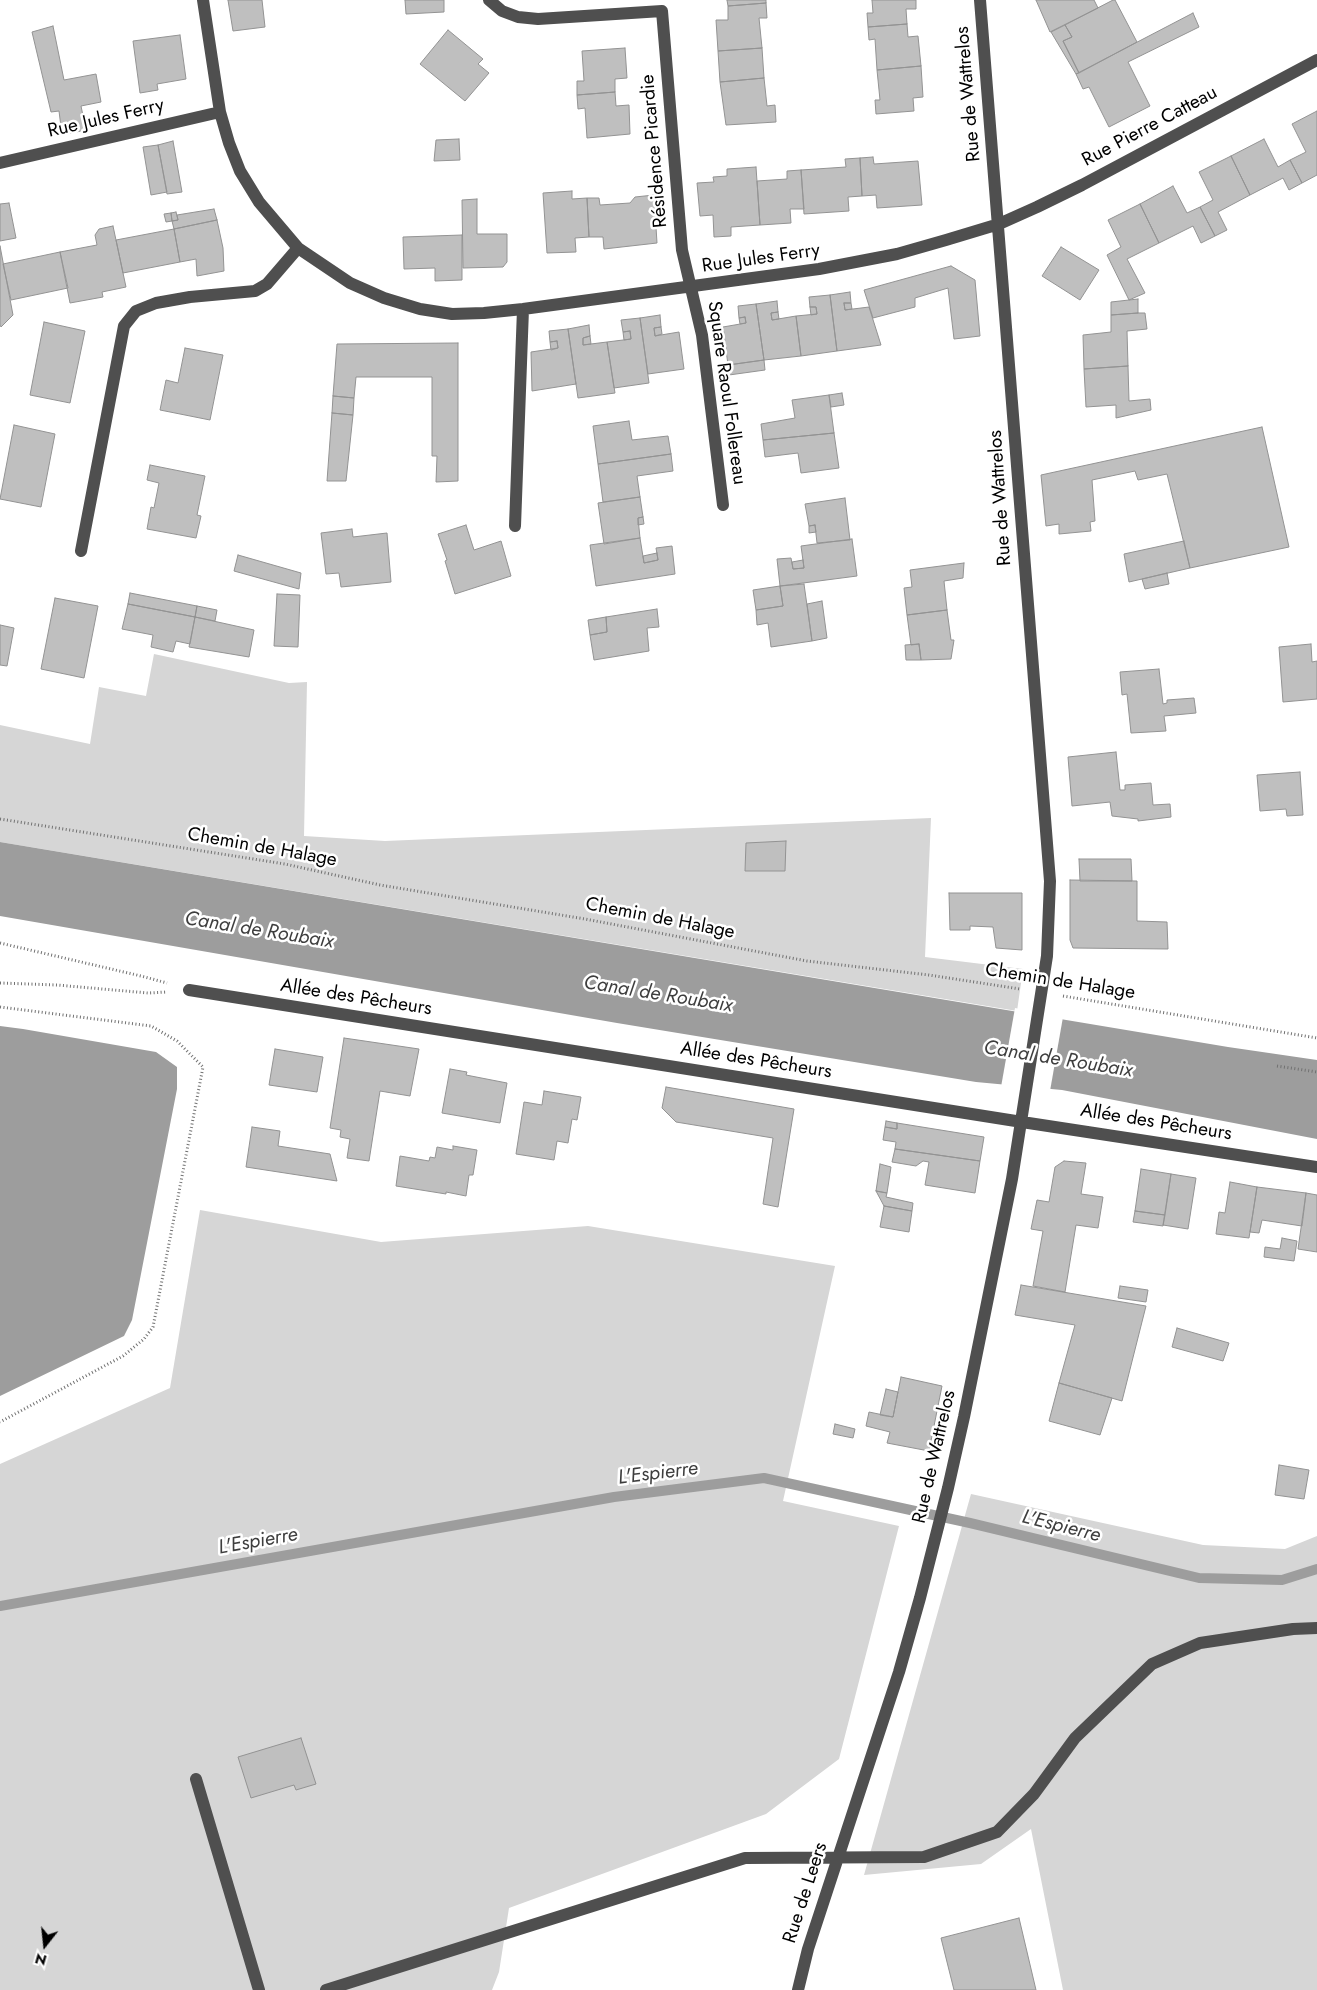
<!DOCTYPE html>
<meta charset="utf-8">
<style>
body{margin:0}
#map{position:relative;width:1317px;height:1990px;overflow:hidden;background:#fff;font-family:Jost,sans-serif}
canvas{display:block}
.north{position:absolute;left:20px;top:1920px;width:50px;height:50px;-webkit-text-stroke:4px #fff;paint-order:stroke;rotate:196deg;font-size:14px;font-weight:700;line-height:20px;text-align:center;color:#000}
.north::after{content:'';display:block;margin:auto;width:18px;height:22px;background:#000;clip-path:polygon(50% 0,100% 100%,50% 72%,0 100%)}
</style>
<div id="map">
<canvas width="1317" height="1990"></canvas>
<div class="north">N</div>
</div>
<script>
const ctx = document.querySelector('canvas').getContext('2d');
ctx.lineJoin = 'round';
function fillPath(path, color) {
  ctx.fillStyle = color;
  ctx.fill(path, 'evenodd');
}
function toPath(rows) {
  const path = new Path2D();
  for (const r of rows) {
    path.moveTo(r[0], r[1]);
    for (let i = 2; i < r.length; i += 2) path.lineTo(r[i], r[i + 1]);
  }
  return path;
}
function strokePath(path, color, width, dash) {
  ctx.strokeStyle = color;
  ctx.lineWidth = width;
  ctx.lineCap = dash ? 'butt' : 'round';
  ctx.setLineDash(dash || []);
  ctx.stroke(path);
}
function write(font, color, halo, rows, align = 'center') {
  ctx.font = font + ' Jost,sans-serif';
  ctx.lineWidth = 5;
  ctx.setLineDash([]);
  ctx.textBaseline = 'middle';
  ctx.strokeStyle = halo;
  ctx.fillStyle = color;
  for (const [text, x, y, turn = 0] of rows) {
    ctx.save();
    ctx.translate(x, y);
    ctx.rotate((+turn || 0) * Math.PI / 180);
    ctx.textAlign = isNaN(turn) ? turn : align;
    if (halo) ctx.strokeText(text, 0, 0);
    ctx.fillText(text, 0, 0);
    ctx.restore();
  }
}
fillPath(toPath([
 [154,654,289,683,307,682,304,836,385,841,931,818,925,957,1023,969,1017,1011,0,842,0,725,90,744,99,687,146,696],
 [200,1210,381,1242,588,1226,835,1266,783,1501,899,1526,839,1759,766,1814,509,1908,499,1972,492,1990,0,1990,0,1464,170,1388],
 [971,1494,1203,1545,1285,1549,1317,1536,1317,1990,1063,1990,1031,1829,981,1864,864,1875]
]), '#d6d6d6');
fillPath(toPath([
 [0,842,1228,1047,1317,1060,1317,1139,1062,1090,976,1082,617,1023,0,916],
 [0,1026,23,1029,156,1052,177,1067,177,1089,132,1320,124,1336,0,1396]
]), '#9d9d9d');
fillPath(toPath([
 [1015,1008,1063,1017,1050,1091,1001,1087]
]), '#fff');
strokePath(toPath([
 [0,1606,614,1497,764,1478,970,1523,1199,1578,1282,1580,1317,1569]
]), '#9d9d9d', 10);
const building = toPath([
 [228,0,262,0,265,27,233,31,228,0],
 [405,0,444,0,444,12,406,14,405,0],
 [727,0,766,0,766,3,728,6,727,0],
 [872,0,916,0,916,9,906,9,907,24,868,27,867,13,873,13,872,0],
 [1036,0,1094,0,1098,8,1050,32,1036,0],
 [1113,0,1115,0,1137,42,1079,73,1063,41,1072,37,1065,25,1113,0],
 [766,3,767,18,759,18,762,48,718,51,716,20,728,20,728,6,766,3],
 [1193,13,1199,27,1128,62,1150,106,1109,127,1089,87,1083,89,1076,74,1193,13],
 [907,24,908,37,918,36,921,66,877,70,875,39,869,40,868,27,907,24],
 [1065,25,1072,37,1063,41,1079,73,1076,74,1051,32,1065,25],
 [53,26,64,80,96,74,101,102,81,106,86,130,62,135,59,111,51,112,32,32,53,26],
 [448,30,483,59,478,64,489,73,465,101,420,64,448,30],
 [180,35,186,79,157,84,158,90,140,93,133,41,180,35],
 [625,48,627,78,615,79,615,92,577,95,577,81,584,81,582,51,625,48],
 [762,48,764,78,720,82,718,51,762,48],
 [921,66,923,97,913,98,914,111,876,114,875,100,880,100,877,70,921,66],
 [764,78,767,106,775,105,776,122,726,125,720,82,764,78],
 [615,92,616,106,629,105,630,134,587,138,585,108,578,109,577,95,615,92],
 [1317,111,1317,175,1302,183,1290,160,1306,152,1292,124,1317,111],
 [459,139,460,160,434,161,436,140,459,139],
 [1264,139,1278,167,1290,160,1302,183,1289,190,1283,178,1250,195,1231,156,1264,139],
 [173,141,182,192,167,194,158,145,173,141],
 [158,145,167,192,151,195,143,147,158,145],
 [1231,156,1250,195,1218,212,1227,230,1215,236,1200,207,1213,200,1199,172,1231,156],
 [873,157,874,164,918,161,922,205,877,208,876,195,862,196,860,158,873,157],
 [860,158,862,196,848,197,849,211,804,214,801,170,846,167,845,159,860,158],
 [756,167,760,225,731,227,731,236,714,237,713,215,700,216,697,183,714,182,713,177,727,176,727,169,756,167],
 [801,170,804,209,790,209,791,223,760,225,757,181,787,179,787,171,801,170],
 [1173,186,1187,213,1200,207,1215,236,1201,243,1193,226,1159,243,1140,204,1173,186],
 [572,191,572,199,587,198,589,237,575,238,576,252,547,253,543,193,572,191],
 [654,195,657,243,604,249,603,237,589,237,587,198,599,198,600,205,630,203,635,197,654,195],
 [477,199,477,234,507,234,507,262,503,267,463,268,462,200,477,199],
 [9,203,16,238,0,241,0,204,9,203],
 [1140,204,1159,243,1127,259,1145,293,1129,300,1107,255,1121,247,1108,220,1140,204],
 [214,209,217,220,174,229,172,221,178,220,177,215,214,209],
 [176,212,178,220,172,221,171,213,176,212],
 [171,213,172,221,166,222,164,214,171,213],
 [217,220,223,248,224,271,197,276,196,259,180,262,174,229,217,220],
 [113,226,126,287,102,292,103,297,70,303,60,252,97,245,95,235,99,229,113,226],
 [174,229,180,262,123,273,116,240,174,229],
 [462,235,462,280,435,281,435,268,404,269,403,237,462,235],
 [0,246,13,315,1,327,0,325,0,246],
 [1061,247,1099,270,1080,300,1042,276,1061,247],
 [60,252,68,288,11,300,3,264,60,252],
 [951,266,975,280,980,336,954,339,948,288,915,298,915,307,873,318,864,290,951,266],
 [850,292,851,303,844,303,845,310,869,307,881,345,837,351,830,295,850,292],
 [830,295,837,351,801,356,796,316,817,314,816,307,810,307,809,297,830,295],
 [1138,299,1138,313,1111,315,1111,302,1138,299],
 [777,301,778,312,771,313,772,320,796,316,801,356,764,360,756,304,777,301],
 [844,303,851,303,852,309,845,310,844,303],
 [756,304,764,360,728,365,723,327,746,323,745,317,739,318,738,306,756,304],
 [810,307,816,307,817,314,811,315,810,307],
 [778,312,779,319,772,320,771,313,778,312],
 [1138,313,1145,313,1147,329,1127,331,1128,366,1084,369,1083,335,1111,332,1111,315,1138,313],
 [660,315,661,327,654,328,655,336,679,332,684,369,648,374,640,318,660,315],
 [745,317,746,323,740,324,739,318,745,317],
 [640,318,649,383,614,388,607,342,631,339,630,331,623,332,621,320,640,318],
 [44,322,85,331,70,403,30,395,44,322],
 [589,325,590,336,583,338,583,345,607,342,615,393,578,398,568,329,589,325],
 [661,327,662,334,655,336,654,328,661,327],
 [568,329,576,384,532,391,531,352,558,348,557,341,550,342,549,331,568,329],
 [630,331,631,339,624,340,623,332,630,331],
 [590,336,591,344,583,345,583,338,590,336],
 [557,341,558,348,551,350,550,342,557,341],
 [458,343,458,481,436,482,437,456,432,456,432,377,356,377,354,398,333,396,337,344,458,343],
 [185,348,223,355,210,420,160,410,166,380,178,383,185,348],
 [764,360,765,370,729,375,728,365,764,360],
 [1128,366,1129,401,1150,399,1151,410,1116,418,1116,405,1086,407,1084,369,1128,366],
 [842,393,844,405,831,407,829,395,842,393],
 [829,395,834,433,763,440,761,424,795,418,792,400,829,395],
 [333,396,354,398,353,415,332,413,333,396],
 [332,413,353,415,346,481,327,481,332,413],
 [629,421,632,440,668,436,671,454,598,464,593,426,629,421],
 [14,425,55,434,41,507,0,499,14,425],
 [1262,427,1289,547,1190,568,1167,474,1138,480,1135,471,1092,480,1095,521,1090,522,1091,531,1059,534,1059,524,1046,526,1041,475,1262,427],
 [834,433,839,468,801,473,798,453,765,457,763,440,834,433],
 [671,454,673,471,637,476,640,497,603,502,598,464,671,454],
 [150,465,205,476,197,515,201,516,196,538,147,529,151,507,154,508,159,483,147,480,150,465],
 [640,497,643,517,638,518,640,538,604,544,598,503,640,497],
 [845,498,850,540,817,543,815,525,809,526,805,504,845,498],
 [643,517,644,524,638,525,638,518,643,517],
 [466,525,474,550,501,541,511,576,455,594,445,561,447,560,438,534,466,525],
 [815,525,816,532,809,533,809,526,815,525],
 [352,529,353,537,387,533,391,582,341,587,339,573,326,574,321,533,352,529],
 [640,538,644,563,658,560,656,548,672,546,675,574,596,586,590,545,640,538],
 [852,539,857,576,780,586,777,559,791,558,793,569,804,568,801,546,852,539],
 [1184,541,1190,568,1129,582,1124,554,1184,541],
 [657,553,658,560,644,563,643,556,657,553],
 [238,555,301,573,299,589,234,571,238,555],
 [803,560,804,568,793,569,792,562,803,560],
 [964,563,963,578,944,581,947,610,907,615,904,588,912,587,910,570,964,563],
 [1167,573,1169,584,1145,589,1142,579,1167,573],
 [804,584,812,641,771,647,768,623,757,625,756,610,783,606,780,586,804,584],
 [780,586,783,606,756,610,753,590,780,586],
 [130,593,197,606,195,617,128,604,130,593],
 [277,594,300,595,298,647,274,646,277,594],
 [55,598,98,606,84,678,41,669,55,598],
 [822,601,827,638,812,641,807,604,822,601],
 [128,604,195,617,190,644,176,641,173,652,151,647,153,635,122,629,128,604],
 [197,606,217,610,215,621,195,617,197,606],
 [657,609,659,627,647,628,649,651,594,660,590,635,607,632,606,617,657,609],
 [947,610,951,640,954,640,951,659,921,660,919,644,911,645,907,615,947,610],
 [195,617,254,630,249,657,189,647,195,617],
 [606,617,607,632,590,635,588,620,606,617],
 [0,625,14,628,7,666,0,665,0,625],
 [919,644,921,660,906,660,905,645,919,644],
 [1311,644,1312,662,1317,661,1317,699,1283,702,1279,647,1311,644],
 [1159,669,1163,704,1167,703,1167,700,1194,698,1196,713,1164,716,1166,731,1131,733,1127,694,1122,695,1120,672,1159,669],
 [1116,752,1120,790,1125,790,1125,785,1151,783,1153,805,1170,804,1171,817,1138,821,1138,819,1112,816,1110,802,1072,806,1068,757,1116,752],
 [1300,772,1303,815,1287,816,1286,809,1260,811,1257,775,1300,772],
 [786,841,785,871,745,871,746,843,786,841],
 [1079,859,1131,859,1132,881,1080,881,1079,859],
 [1070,880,1137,881,1137,921,1167,922,1168,949,1073,948,1070,940,1070,880],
 [949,893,1022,893,1022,950,996,948,993,927,970,926,970,930,950,930,949,893],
 [344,1038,419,1049,410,1096,380,1091,369,1161,347,1158,350,1139,340,1137,341,1130,330,1128,344,1038],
 [275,1049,323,1057,317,1092,269,1085,275,1049],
 [450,1069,467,1072,466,1075,507,1083,500,1123,442,1113,450,1069],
 [666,1087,794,1109,778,1207,763,1204,773,1138,676,1122,662,1108,666,1087],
 [544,1091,581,1097,577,1120,572,1119,568,1143,557,1141,554,1160,516,1154,524,1102,542,1105,544,1091],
 [886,1121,897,1123,897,1129,885,1127,886,1121],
 [897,1123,984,1137,980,1161,895,1149,896,1142,883,1140,885,1127,897,1129,897,1123],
 [252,1127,280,1131,278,1146,330,1154,337,1181,246,1167,252,1127],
 [453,1146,477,1150,473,1175,469,1175,466,1196,446,1192,446,1194,396,1186,400,1156,429,1161,430,1157,435,1158,437,1147,453,1150,453,1146],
 [895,1149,980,1161,975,1193,925,1185,929,1162,923,1161,916,1166,892,1162,895,1149],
 [1064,1161,1086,1163,1081,1194,1103,1197,1098,1228,1076,1225,1065,1292,1033,1286,1043,1231,1031,1229,1037,1200,1049,1202,1055,1167,1064,1161],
 [880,1164,891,1167,887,1193,876,1191,880,1164],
 [1141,1169,1171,1174,1165,1215,1135,1211,1141,1169],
 [1171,1174,1196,1178,1188,1229,1163,1225,1171,1174],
 [1230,1182,1257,1187,1249,1238,1216,1234,1219,1212,1225,1213,1230,1182],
 [1257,1187,1306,1193,1302,1226,1262,1220,1259,1233,1250,1232,1257,1187],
 [876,1191,887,1193,886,1197,913,1203,912,1211,884,1206,876,1191],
 [1306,1193,1317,1195,1317,1252,1298,1249,1306,1193],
 [884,1206,912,1211,909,1232,880,1227,884,1206],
 [1135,1211,1165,1215,1163,1226,1133,1222,1135,1211],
 [1282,1238,1297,1241,1294,1261,1264,1257,1265,1247,1280,1249,1282,1238],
 [1021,1285,1146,1306,1122,1401,1059,1383,1075,1325,1015,1315,1021,1285],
 [1120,1286,1148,1290,1146,1302,1118,1298,1120,1286],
 [1177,1328,1229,1343,1223,1361,1172,1347,1177,1328],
 [901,1377,942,1386,929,1451,887,1443,890,1432,866,1426,869,1412,893,1417,901,1377],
 [1059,1383,1112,1398,1100,1435,1049,1421,1059,1383],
 [886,1389,898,1392,893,1417,880,1415,886,1389],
 [835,1424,855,1429,853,1438,833,1434,835,1424],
 [1279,1465,1309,1470,1304,1499,1275,1495,1279,1465],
 [301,1738,316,1784,296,1790,294,1785,251,1798,238,1757,301,1738],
 [1019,1918,1036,1990,954,1990,941,1938,1019,1918]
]);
fillPath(building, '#bfbfbf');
strokePath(building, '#939393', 1);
strokePath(toPath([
 [0,819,285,864,380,885,585,919,807,961,929,975,1020,989],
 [0,943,141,976,167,983],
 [0,983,57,985,148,993,167,992],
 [1063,996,1317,1038],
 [0,1007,151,1026,177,1041,203,1067,153,1327,144,1339,123,1356,0,1422],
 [1277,1066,1317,1072]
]), '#717171', 3, [1, 2.5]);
strokePath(toPath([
 [203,0,220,112,229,143,240,171,259,202,298,248,350,283,384,298,420,309,452,314,484,313,523,309,819,269,897,254,946,240,999,224,1037,207,1082,185,1317,60],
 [489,0,502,11,518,17,538,19,662,11,682,250,702,335,723,505],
 [0,163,220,112],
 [515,526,523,309],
 [81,551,124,326,136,311,156,303,190,297,255,291,267,284,298,248],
 [189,990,1022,1122,1317,1167],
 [196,1779,259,1990],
 [326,1990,745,1858,924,1857,997,1832,1034,1794,1075,1738,1152,1664,1200,1643,1293,1629,1317,1628],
 [798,1990,808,1949,899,1672,920,1598,948,1488,964,1417,1012,1179,1047,956,1050,881,980,0]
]), '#4f4f4f', 12);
write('19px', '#000', '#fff', [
 ["Rue de Wattrelos",969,94,-95],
 ["Rue Jules Ferry",106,119,-13],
 ["Rue Pierre Catteau",1150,127,-28],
 ["Résidence Picardie",655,151,-95],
 ["Rue Jules Ferry",761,259,-8],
 ["Square Raoul Follereau",726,393,82],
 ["Rue de Wattrelos",1001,498,-94],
 ["Chemin de Halage",262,848,10],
 ["Chemin de Halage",660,919,11],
 ["Chemin de Halage",1060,982,9],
 ["Allée des Pêcheurs",356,998,9],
 ["Allée des Pêcheurs",756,1061,9],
 ["Allée des Pêcheurs",1156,1123,9],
 ["Rue de Wattrelos",935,1457,-77],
 ["Rue de Leers",806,1893,-72]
]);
write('italic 20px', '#3e3e3e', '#fff', [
 ["Canal de Roubaix",259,931,9],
 ["Canal de Roubaix",658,995,9],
 ["Canal de Roubaix",1058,1060,9],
 ["L'Espierre",658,1474,-7],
 ["L'Espierre",1061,1527,14],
 ["L'Espierre",258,1542,-10]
]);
</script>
